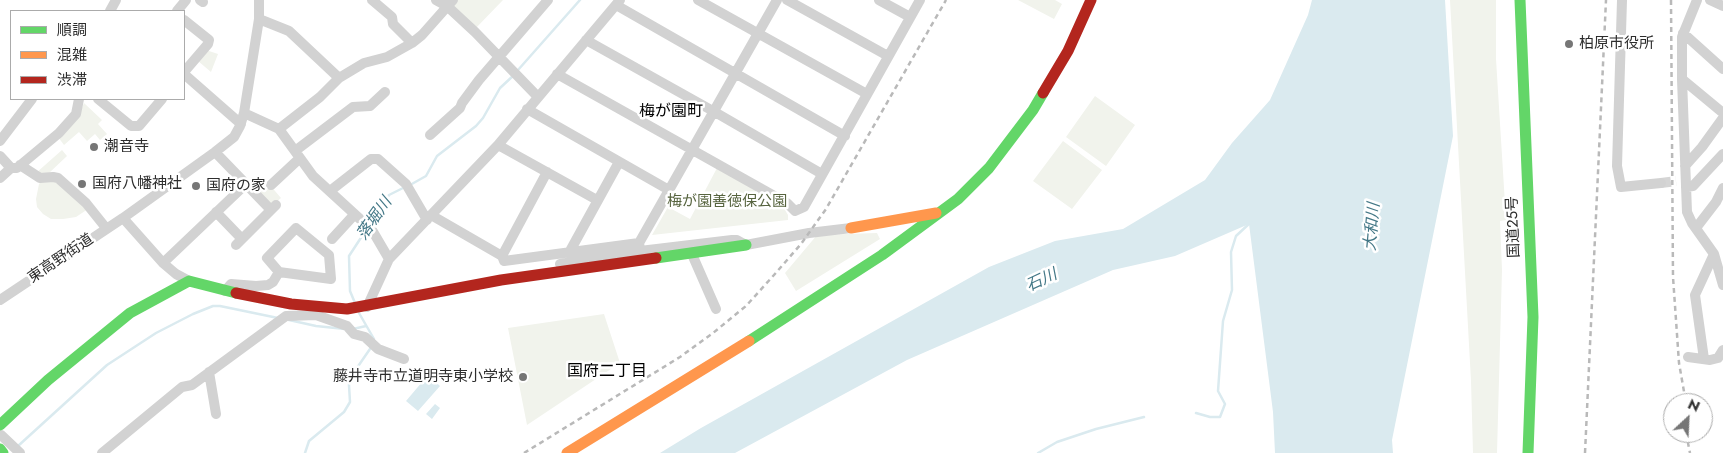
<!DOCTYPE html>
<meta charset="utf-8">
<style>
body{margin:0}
#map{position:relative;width:1723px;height:453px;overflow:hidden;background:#fff;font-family:Jost,"Noto Sans JP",sans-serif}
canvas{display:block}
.legend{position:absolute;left:10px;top:10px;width:175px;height:90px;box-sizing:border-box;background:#fff;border:1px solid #ababab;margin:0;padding:6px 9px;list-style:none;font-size:15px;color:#2d2d2d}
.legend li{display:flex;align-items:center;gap:10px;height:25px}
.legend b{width:25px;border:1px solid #ababab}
.north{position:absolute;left:1663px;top:393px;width:50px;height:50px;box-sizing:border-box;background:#fff;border:1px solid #ababab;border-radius:50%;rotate:25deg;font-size:14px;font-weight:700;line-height:20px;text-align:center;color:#2d2d2d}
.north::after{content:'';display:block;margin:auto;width:18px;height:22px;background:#767676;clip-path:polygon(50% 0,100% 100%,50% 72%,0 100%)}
</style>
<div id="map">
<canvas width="1723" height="453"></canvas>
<ul class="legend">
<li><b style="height:6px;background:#63d668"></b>順調</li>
<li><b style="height:6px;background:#ff974d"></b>混雑</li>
<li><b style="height:6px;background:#b3261e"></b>渋滞</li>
</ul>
<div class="north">N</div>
</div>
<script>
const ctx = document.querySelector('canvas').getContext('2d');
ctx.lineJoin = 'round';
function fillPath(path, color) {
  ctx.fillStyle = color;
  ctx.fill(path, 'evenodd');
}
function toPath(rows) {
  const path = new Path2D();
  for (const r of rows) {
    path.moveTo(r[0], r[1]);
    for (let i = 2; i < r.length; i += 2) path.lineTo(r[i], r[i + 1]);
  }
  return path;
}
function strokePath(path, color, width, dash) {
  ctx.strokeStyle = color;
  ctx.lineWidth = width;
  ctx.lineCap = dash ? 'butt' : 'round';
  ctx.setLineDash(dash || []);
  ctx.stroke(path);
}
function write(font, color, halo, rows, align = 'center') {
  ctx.font = font + ' Jost,"Noto Sans JP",sans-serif';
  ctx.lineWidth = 5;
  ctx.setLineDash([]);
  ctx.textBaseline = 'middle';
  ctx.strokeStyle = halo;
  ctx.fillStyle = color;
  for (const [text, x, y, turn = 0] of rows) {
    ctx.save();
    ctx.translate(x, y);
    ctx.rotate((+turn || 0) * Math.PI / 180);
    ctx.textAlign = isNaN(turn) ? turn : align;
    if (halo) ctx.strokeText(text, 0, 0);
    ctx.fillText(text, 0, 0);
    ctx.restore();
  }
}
fillPath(toPath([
 [456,0,503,0,475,29,450,7],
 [1018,0,1055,0,1062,4,1054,19],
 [1450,0,1496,0,1496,59,1506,220,1500,221,1502,270,1497,453,1473,453,1471,381],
 [206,50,218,54,211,72,198,61],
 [1095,96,1135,125,1106,166,1066,137],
 [84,103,102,120,98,124,107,134,100,140,95,134,87,141,79,132,64,145,58,137,80,112],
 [1063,141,1102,170,1072,209,1033,181],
 [62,150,67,156,48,174,36,173],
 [717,168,782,205,788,215,788,220,652,235,668,207,690,219],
 [56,181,88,209,76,217,63,219,51,219,43,214,37,207,36,199,39,184,41,182],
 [269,184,281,198,272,206,259,193],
 [877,233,880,239,796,291,785,273,817,235],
 [604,314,620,363,527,425,508,328]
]), '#f1f3ec');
fillPath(toPath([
 [1312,0,1445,0,1453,136,1392,440,1393,453,1275,453,1273,412,1249,224,1175,256,1113,270,907,360,735,453,660,453,701,428,989,267,1055,241,1123,229,1205,180,1232,143,1270,100,1308,15],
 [428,375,440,386,418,411,406,401],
 [435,404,440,408,432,419,426,414]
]), '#daeaef');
strokePath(toPath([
 [518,70,580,0],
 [410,185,426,176,437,156,476,126,483,118,500,88,514,75],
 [370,225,389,195,405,187],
 [355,303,350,291,349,256,366,230],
 [359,313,374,339,373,341],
 [289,320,316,326,345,329],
 [353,329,366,326],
 [1196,413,1210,417,1220,417,1225,404,1218,391,1223,321,1232,290,1231,252,1236,236,1251,222],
 [18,446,107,365,156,333,193,314,213,306,220,306,278,318],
 [305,453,309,441,344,412,350,402,349,385,350,378,372,346],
 [1038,453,1057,442,1096,429,1144,417]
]), '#daeaef', 2.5);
strokePath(toPath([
 [1661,183,1676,181]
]), '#d5d5d5', 10, [10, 5]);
strokePath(toPath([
 [200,0,203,2],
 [372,0,392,17,393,24,412,43],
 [436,0,447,6,475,32,538,97],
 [698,0,867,94],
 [787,0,888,56],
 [879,0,910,17],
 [1622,0,1617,166,1621,187,1661,183],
 [1697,0,1682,37,1682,79,1687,212,1692,223,1714,254,1723,285],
 [1710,0,1723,6],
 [616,5,845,136],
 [110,11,116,0],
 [177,11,186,0],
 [259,19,289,31,339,78],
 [184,20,209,40,208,44,184,72],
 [1683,33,1723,69],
 [586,40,713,111,822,174],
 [184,74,241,124],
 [557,74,787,203,795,211,804,207,920,0],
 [1682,79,1723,113],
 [98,99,131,126,139,126,162,99],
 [527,109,669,190],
 [244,113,279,129,313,176,372,230,389,259],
 [279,129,320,97,339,78,364,63,387,57,412,43,422,35,453,0],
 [430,135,460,108,462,103,479,80,548,0],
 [0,141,32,99],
 [498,145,597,200],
 [295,151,353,107,370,106,385,92],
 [215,152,271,210],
 [0,156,11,168,0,178],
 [20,165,40,178,53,177,58,178,86,203,106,228],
 [1685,166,1702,147,1723,118],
 [11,168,17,168,59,133,76,114,79,99],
 [271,185,300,158],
 [1686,187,1693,186,1723,154],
 [330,191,371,159,378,159,406,184,427,220],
 [216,212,242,239],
 [431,215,502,256,504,261,639,243,640,249],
 [123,218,163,263,176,274,189,281],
 [296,228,329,255,331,279,279,272,267,258,296,228],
 [1696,228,1716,202,1723,188],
 [332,239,354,215],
 [639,243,777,0],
 [236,245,276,205],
 [570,251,619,162],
 [691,252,716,309],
 [502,256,547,172],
 [163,263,246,184],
 [560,264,640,251,732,240,737,240,746,245,809,233,851,228],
 [225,291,231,284,256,286,268,285,273,282,279,272],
 [0,300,123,218,215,152,234,137,240,126,244,113,259,19,259,0],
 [367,307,389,259,498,145,620,0],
 [316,315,347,326,354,334,365,337,378,349,404,359],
 [1688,357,1710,360,1718,358,1723,350],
 [1704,359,1695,295,1714,254],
 [209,372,216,414],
 [1,435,20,453],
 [102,453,182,387,192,385,286,316,316,315,317,307]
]), '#d2d2d2', 10);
strokePath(toPath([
 [1520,0,1533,317,1528,453],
 [656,258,746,245],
 [749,341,882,255,958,199,989,168,1033,110,1043,93],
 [0,425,48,380,130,313,189,281,236,293],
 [0,449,3,453]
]), '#63d668', 11);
strokePath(toPath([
 [851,228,936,213],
 [567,453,749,341]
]), '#ff974d', 11);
strokePath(toPath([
 [1043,93,1068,51,1091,0],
 [236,293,291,304,347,309,501,280,656,258]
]), '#b3261e', 11);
strokePath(toPath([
 [1671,0,1673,277,1679,363,1686,403],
 [1686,433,1690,453],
 [524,453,680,357,713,333,746,306,774,275,801,244,826,209,946,0],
 [1585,453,1606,0]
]), '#b9b9b9', 2.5, [5, 4]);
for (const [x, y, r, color] of [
 [1569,44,5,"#767676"],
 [94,147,5,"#767676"],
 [82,184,5,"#767676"],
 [196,186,5,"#767676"],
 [523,377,5,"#767676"]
]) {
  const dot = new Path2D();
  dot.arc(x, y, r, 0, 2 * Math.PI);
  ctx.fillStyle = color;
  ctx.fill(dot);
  strokePath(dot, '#fff', 2);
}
write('15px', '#2d2d2d', '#fff', [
 ["柏原市役所",1579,44],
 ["潮音寺",104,147],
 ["国府八幡神社",92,184],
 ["国府の家",206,186],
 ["藤井寺市立道明寺東小学校",513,377,"right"]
], 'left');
write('15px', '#57643f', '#fff', [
 ["梅が園善徳保公園",727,202]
]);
write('15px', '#2d2d2d', '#fff', [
 ["国道25号",1514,227,-92],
 ["東高野街道",61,259,-34]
]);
write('16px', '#000', '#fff', [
 ["梅が園町",671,112],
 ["国府二丁目",607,372]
]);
write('italic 16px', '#447887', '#fff', [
 ["落堀川",375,219,-55],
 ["大和川",1373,227,-85],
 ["石川",1042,281,-25]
]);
</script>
